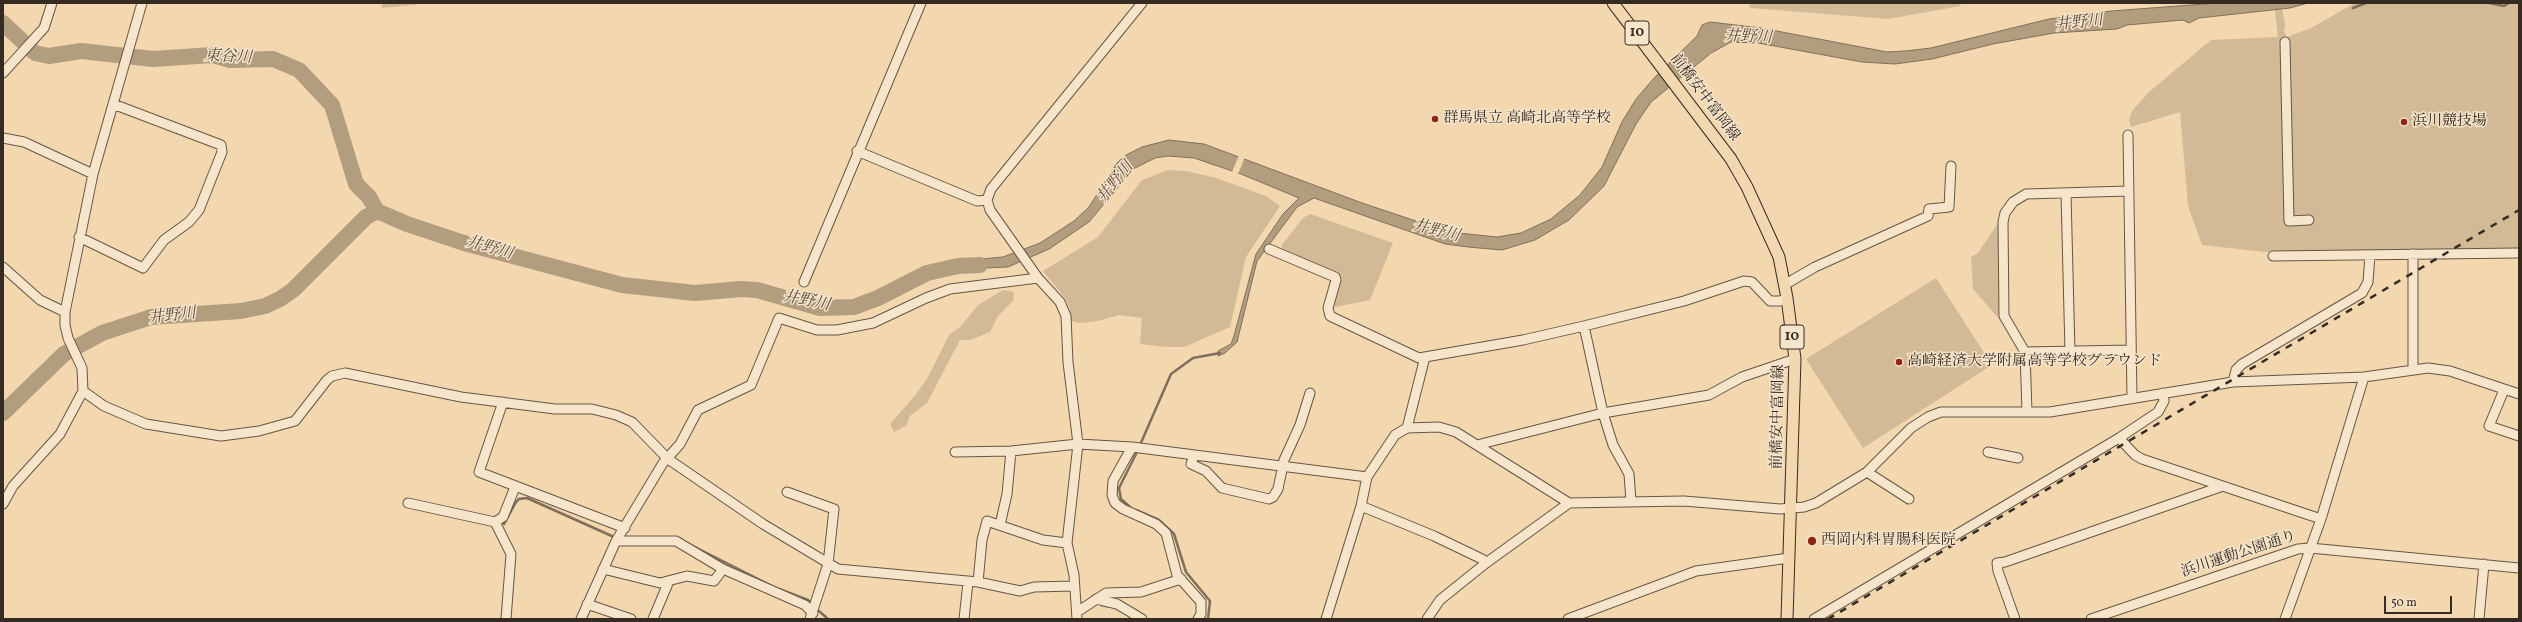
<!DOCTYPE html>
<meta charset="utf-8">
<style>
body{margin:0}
#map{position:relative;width:2522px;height:622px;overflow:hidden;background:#f3d7af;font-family:Vollkorn,serif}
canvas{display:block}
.frame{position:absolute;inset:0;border:4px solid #352b23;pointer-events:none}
.scale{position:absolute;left:2384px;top:596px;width:68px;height:18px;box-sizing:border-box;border:2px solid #352b23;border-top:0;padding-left:5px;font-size:12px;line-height:14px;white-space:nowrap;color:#352b23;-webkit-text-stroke:3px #f7e5cb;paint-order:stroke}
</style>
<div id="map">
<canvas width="2522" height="622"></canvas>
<div class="frame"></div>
<div class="scale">50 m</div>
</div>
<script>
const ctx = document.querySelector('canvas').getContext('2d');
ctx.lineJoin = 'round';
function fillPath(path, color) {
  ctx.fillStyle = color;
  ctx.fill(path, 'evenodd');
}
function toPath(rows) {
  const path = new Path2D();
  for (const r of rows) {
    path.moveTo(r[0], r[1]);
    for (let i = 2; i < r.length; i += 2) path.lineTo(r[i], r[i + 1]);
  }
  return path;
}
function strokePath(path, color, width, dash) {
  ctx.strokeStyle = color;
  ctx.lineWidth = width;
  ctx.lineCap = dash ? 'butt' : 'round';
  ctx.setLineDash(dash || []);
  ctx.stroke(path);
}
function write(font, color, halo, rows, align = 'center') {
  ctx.font = font + ' Vollkorn,"Noto Serif JP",serif';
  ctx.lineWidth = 3;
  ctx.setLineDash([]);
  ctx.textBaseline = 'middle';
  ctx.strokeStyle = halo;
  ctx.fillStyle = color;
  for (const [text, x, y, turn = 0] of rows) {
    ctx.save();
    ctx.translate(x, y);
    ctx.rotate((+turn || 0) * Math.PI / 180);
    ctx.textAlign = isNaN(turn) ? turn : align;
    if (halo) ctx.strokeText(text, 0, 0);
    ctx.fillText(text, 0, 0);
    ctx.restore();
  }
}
fillPath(toPath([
 [382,3,432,3,382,8],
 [1749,3,1961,3,1960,6,1888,19,1750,8],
 [2274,3,2281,3,2285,24,2284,31,2287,37,2311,28,2355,3,2519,3,2519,249,2265,252,2202,245,2188,206,2180,112,2131,127,2129,120,2132,111,2149,92,2211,40,2278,37],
 [1168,170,1186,171,1216,178,1266,196,1280,206,1246,257,1230,327,1184,347,1167,347,1140,344,1142,318,1119,315,1098,321,1079,323,1071,321,1070,309,1065,298,1043,271,1098,237,1142,180],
 [1310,214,1393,243,1370,300,1331,308,1341,280,1340,275,1286,252,1281,246,1303,218],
 [2000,220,2000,320,1973,289,1971,257,1978,253],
 [1936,278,1992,365,1863,448,1806,359],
 [1003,290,1014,292,1013,301,998,316,990,332,971,340,960,340,927,403,910,416,906,426,894,432,890,424,913,398,927,379,949,335,960,327,978,305]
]), '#d3ba97');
const water = toPath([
 [2218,3,2308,3,2290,8,2199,18,2189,23,2183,20,2127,25,2117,29,2054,33,1993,44,1932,59,1895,64,1862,62,1758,43,1731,42,1711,53,1651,102,1636,124,1604,186,1569,220,1535,240,1502,250,1468,247,1445,244,1314,198,1297,207,1257,261,1237,342,1225,353,1218,356,1218,351,1231,344,1234,336,1256,254,1283,214,1299,198,1241,174,1194,158,1168,156,1155,158,1133,169,1089,222,1049,249,1008,267,960,269,959,261,1003,257,1040,243,1074,221,1089,207,1117,163,1126,155,1142,147,1169,140,1204,144,1362,203,1449,232,1497,237,1521,233,1551,219,1580,195,1602,167,1622,122,1636,99,1655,77,1697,36,1702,25,1710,22,1761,28,1887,52,1905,51,1931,48,2049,19,2111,11,2218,3]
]);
fillPath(water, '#b29d7f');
strokePath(water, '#806f5a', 1);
fillPath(toPath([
 [1239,155,1245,157,1238,174,1232,172]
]), '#f3d7af');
strokePath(toPath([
 [2489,3,2504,6,2509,3],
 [2353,8,2366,3],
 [1140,445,1171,374,1193,358,1220,353],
 [1130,507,1121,499,1119,488,1138,450],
 [1136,510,1159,520,1174,534,1186,572,1210,601,1208,619],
 [504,524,516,502,519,499,527,498,614,537],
 [677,538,774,587],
 [779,589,808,600,812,604],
 [1101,605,1116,608],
 [819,611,828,619]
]), '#806f5a', 2.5);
strokePath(toPath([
 [3,23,35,53,49,56,81,51,153,59,213,55,230,60,273,59,299,70,332,105,356,184,369,197,377,211],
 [377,211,407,224,464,243,622,285,695,293,741,289,757,290,820,308,854,307,878,298,927,273,958,266,980,265],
 [3,413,64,354,102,333,151,317,241,311,265,306,280,299,293,290,366,217,377,211]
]), '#b29d7f', 16);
const minor = toPath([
 [2285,42,2289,221,2309,220],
 [3,73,44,28,52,3],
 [2128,135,2132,398],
 [3,138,24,142,93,174],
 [857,151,977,201,987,200],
 [2066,194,2070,352],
 [79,237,143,268,164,240,189,222,199,210,222,152,221,145,113,104],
 [1269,249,1335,277,1336,280,1328,308,1330,316,1419,358,1523,340,1584,326,1684,301,1744,281,1752,282,1770,301,1780,301,1787,298],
 [2413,254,2413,369],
 [2273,256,2519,253],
 [3,267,40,300,65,312],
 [804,282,921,3],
 [1784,285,1815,267,1928,216,1929,209,1949,207,1951,166],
 [1584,326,1603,413,1613,445,1629,474,1631,501],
 [2025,352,2130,350],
 [2233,382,2236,370,2242,364,2362,293,2368,282,2370,255],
 [2504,390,2489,426,2519,436],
 [83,391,104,406,146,424,221,436,259,431,295,421,327,380,332,376,345,373,461,397,555,409,592,409,616,415,632,422,668,459,763,524,838,569,978,582,1020,591,1034,587,1074,586],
 [503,402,479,472,625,528],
 [2027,412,2025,352,2004,316,2003,222,2005,213,2013,202,2026,194,2128,191],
 [1407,428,1425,357],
 [2119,438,2135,455,2142,459,2321,519],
 [1477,445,1603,413,1709,395,1742,377,1795,359],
 [1132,447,1113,481,1112,495,1115,503,1123,509,1156,524,1166,533,1177,575,1201,602,1201,614,1198,619],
 [955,452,1011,451,1078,444,1132,447,1367,477,1395,435,1407,428,1439,427,1456,432,1569,503],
 [1988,452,2018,458],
 [1194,456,1191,464,1206,471,1222,488,1269,499,1273,497,1278,489,1284,460,1300,425,1310,393],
 [1867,472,1909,499],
 [787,492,834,509,828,564,810,619],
 [408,503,495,522,503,517,515,487],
 [3,504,13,486,60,434,83,391,82,368,68,338,65,325,65,312,93,174,142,3],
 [1361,506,1434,536,1482,559,1486,563],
 [495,522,511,554,506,619],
 [1000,525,1007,494,1011,451],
 [616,541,676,541,723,569,805,605,813,613],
 [603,569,660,583,687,576,714,581,723,569],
 [978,582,982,540,987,521,1043,540,1067,543],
 [1096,599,1117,604,1142,619],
 [587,604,631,619],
 [1077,612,1106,593,1141,592,1181,579],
 [581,619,616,541,663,463,680,444,698,410,751,385,779,318,817,330,837,330,873,323,926,298,950,289,1038,278],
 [653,619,669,581],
 [964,619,968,582],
 [1077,619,1074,575,1067,543,1078,444,1068,362,1066,316,1060,302,1038,278,990,210,987,200,991,189,1142,3],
 [1326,619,1361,506,1367,477],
 [1427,619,1440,600,1486,563,1569,503,1684,501,1780,509,1804,507,1816,503,1867,472,1911,428,1928,417,1941,412,2050,412,2233,382,2364,377,2428,368,2450,371,2519,394],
 [1568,619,1696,571,1789,558],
 [1814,619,2119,438,2158,412,2164,401,2163,393],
 [2015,619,1998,571,1997,563,2005,562,2223,486],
 [2091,619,2298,549,2310,548,2519,568],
 [2285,619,2321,519,2364,377],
 [2479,619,2484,564]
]);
const major = toPath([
 [1613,3,1731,159,1747,187,1779,257,1787,298,1795,359,1787,619]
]);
strokePath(minor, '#645646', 11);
strokePath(major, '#352b23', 13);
strokePath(minor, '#f7e5cb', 9);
strokePath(major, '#f3d7af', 11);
strokePath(toPath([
 [1828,619,2519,210]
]), '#352b23', 2.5, [7, 7]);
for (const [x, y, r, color] of [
 [1435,119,4,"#8f2418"],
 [2404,122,4,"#8f2418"],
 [1899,362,4,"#8f2418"],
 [1812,541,5,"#8f2418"]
]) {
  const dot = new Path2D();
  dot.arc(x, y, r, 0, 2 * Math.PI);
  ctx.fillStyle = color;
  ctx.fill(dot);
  strokePath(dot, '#f7e5cb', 1.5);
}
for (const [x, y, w] of [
 [1637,33,24],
 [1792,337,24]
]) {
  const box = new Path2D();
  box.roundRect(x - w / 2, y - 12, w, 24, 3);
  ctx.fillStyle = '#f7e5cb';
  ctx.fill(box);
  strokePath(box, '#352b23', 1);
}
write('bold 14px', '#352b23', null, [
 ["10",1637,33],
 ["10",1792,337]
]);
write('15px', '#352b23', '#f7e5cb', [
 ["前橋安中富岡線",1704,98,53],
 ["前橋安中富岡線",1779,417,-89],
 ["浜川運動公園通り",2239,555,-18]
]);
write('15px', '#352b23', '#f7e5cb', [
 ["群馬県立 高崎北高等学校",1443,119],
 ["浜川競技場",2412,122],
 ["高崎経済大学附属高等学校グラウンド",1907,362],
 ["西岡内科胃腸科医院",1821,541]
], 'left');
write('italic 16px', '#5a4d3f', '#f7e5cb', [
 ["井野川",2079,24,-6],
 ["井野川",1748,38,3],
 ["東谷川",228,58,3],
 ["井野川",1116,183,-51],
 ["井野川",1436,232,14],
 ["井野川",489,249,16],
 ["井野川",806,302,11],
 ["井野川",172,317,-6]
]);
</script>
